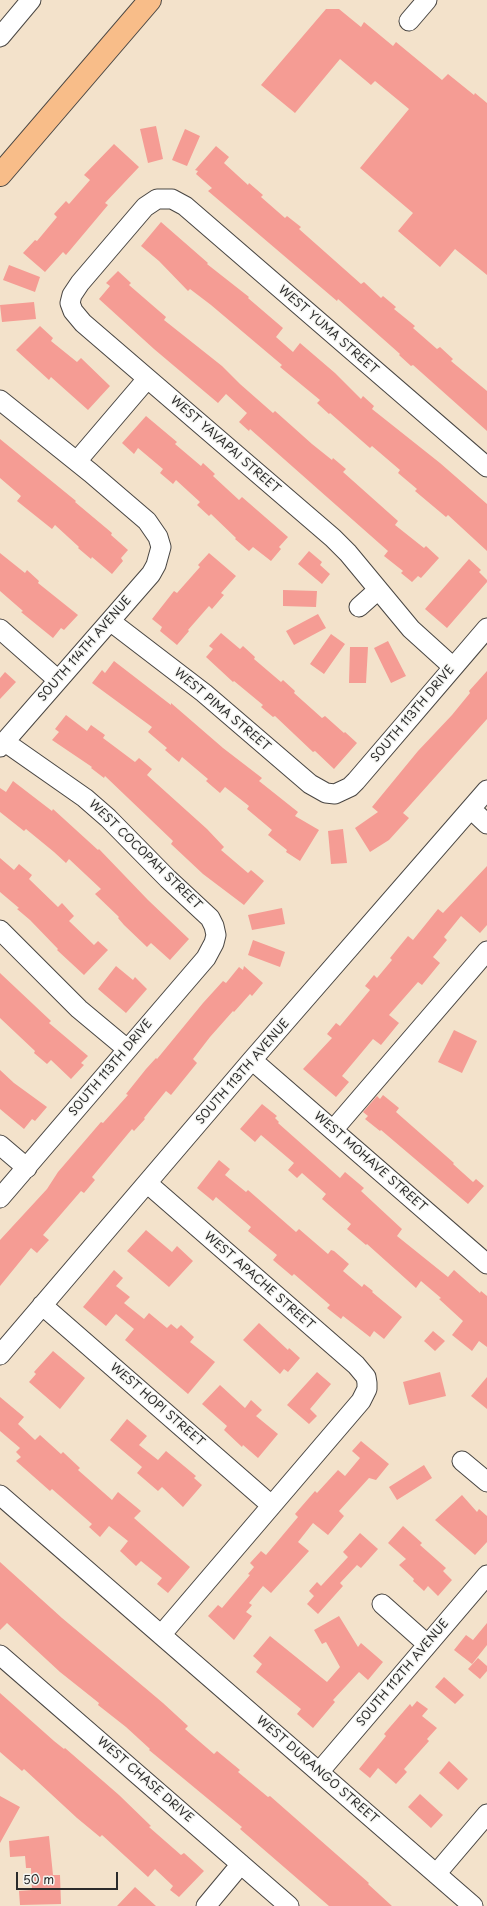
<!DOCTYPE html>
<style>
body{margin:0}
#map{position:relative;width:487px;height:1906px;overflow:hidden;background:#f3e2cb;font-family:"Playpen Sans",sans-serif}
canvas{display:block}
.scale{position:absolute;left:16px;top:1872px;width:102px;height:18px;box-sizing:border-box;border:2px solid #2b2b2b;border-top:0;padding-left:5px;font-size:12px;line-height:14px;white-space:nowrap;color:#2b2b2b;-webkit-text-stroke:3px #f6f6f2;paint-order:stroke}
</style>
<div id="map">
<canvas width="487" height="1906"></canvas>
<div class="scale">50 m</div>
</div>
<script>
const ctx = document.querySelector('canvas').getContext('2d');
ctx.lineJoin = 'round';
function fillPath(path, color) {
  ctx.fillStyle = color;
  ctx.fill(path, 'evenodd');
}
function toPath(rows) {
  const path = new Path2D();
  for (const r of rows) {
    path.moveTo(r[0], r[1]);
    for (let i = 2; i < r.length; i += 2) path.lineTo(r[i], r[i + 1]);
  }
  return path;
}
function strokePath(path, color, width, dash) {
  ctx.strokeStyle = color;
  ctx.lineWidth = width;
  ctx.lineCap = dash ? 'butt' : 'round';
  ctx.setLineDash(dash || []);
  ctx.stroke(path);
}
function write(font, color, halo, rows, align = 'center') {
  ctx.font = font + ' "Playpen Sans",sans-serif';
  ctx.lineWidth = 3;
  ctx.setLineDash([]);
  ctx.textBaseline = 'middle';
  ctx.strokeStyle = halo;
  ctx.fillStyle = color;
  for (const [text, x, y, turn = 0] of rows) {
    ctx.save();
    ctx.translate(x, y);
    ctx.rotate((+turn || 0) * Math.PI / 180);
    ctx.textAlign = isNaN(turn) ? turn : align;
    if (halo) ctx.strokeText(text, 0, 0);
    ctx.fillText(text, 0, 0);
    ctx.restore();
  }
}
fillPath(toPath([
 [326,9,339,9,361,27,364,22,393,46,396,42,442,80,448,74,474,95,475,93,487,103,487,275,455,249,440,267,398,231,413,213,360,168,409,109,375,81,371,85,340,59,295,113,261,85],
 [156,126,163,159,148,163,140,129],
 [185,129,200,136,187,166,172,160],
 [114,144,139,167,105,203,108,205,66,255,63,252,45,272,23,253,35,240,37,241,57,217,54,214,66,201,69,204,90,180,84,175],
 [216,146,229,157,224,163,248,185,249,183,263,195,261,197,285,218,287,216,301,227,299,229,361,284,364,282,381,298,383,296,396,307,394,309,415,326,413,328,437,349,440,347,453,359,451,361,487,391,487,431,413,365,411,366,399,355,400,354,338,299,337,301,208,191,212,188,196,174,198,171,195,170],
 [161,222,208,263,207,264,249,297,248,298,283,328,276,337,293,352,300,343,335,373,361,399,363,396,374,406,372,409,440,463,487,504,487,551,448,515,446,517,415,491,417,489,398,473,400,470,372,446,370,448,330,413,329,414,317,403,320,400,280,367,282,365,211,305,190,289,188,291,159,261,141,246],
 [9,265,40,277,35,292,3,280],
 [118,271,131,283,129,285,166,317,164,320,222,366,240,384,273,413,275,411,312,444,332,460,333,458,346,469,343,472,398,521,395,525,424,548,426,546,439,558,421,578,418,576,412,582,401,573,403,571,384,556,388,551,250,429,249,431,239,422,247,413,226,394,218,403,154,349,99,299,110,286,106,283],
 [34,302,36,319,2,322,0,305],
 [40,326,53,338,51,341,77,362,81,358,110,386,88,410,51,377,49,380,16,350],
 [146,416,177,442,175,444,201,466,203,463,215,474,213,476,239,500,242,497,288,537,279,547,281,549,271,561,253,547,249,551,235,539,236,538,211,514,209,516,197,505,200,502,176,480,173,484,160,473,163,469,138,448,134,454,122,443],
 [0,439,76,501,75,502,112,533,111,535,128,550,121,558,123,561,112,574,92,557,91,559,78,548,79,547,55,525,52,529,17,501,21,496,0,478],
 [309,551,322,562,320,565,330,574,322,584,298,564],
 [0,553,25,573,27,570,39,581,38,583,78,615,64,630,61,628,53,638,21,612,23,611,0,591],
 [209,553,236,576,221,593,224,595,212,609,209,606,188,630,189,631,177,645,160,631,162,627,152,619,174,591,177,593,200,567,198,565],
 [469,559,481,570,479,572,487,580,487,582,447,628,425,609],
 [283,590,317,591,316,607,283,606],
 [318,614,326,628,294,645,286,631],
 [221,633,240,649,243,646,255,657,254,659,281,682,283,680,295,691,294,693,322,718,325,716,344,733,345,732,357,743,334,769,315,751,313,752,275,716,273,717,261,707,263,705,234,681,233,682,206,657,213,649,209,646],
 [331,634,345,644,324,674,310,664],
 [388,641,406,676,391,683,374,648],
 [350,647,368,647,366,683,349,683],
 [114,661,171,705,171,703,223,748,262,778,259,781,298,812,295,816,319,830,300,861,286,852,287,850,268,835,272,830,247,809,249,806,225,787,220,793,206,781,208,779,182,757,179,762,165,750,167,748,148,732,152,727,92,683,102,670,105,673],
 [487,671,487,719,403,813,409,818,389,840,370,852,355,828,378,812,372,807,418,751,452,715,470,693,469,691],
 [5,672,16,682,0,699,0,678],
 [66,715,87,731,91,725,105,735,103,738,135,762,139,758,152,769,147,775,207,829,224,847,221,850,248,873,251,870,264,881,244,905,203,874,171,844,173,841,105,776,104,778,91,768,92,767,52,740,59,732,55,729],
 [13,781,52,811,53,809,98,850,99,849,148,900,189,939,170,960,151,943,147,947,124,925,118,918,119,917,95,894,101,889,69,859,66,863,54,852,26,829,24,831,0,812,0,788,6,792],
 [343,829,347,863,331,864,328,831],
 [0,858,14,870,19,864,32,875,29,879,58,907,62,903,74,916,69,921,94,945,98,941,108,950,84,975,57,950,58,949,30,920,17,909,19,908,0,892],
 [487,866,487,925,480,933,461,916,444,937,447,940,433,957,440,963,422,985,418,982,389,1015,399,1023,381,1045,373,1039,342,1076,349,1082,336,1097,303,1069,332,1038,327,1034,336,1023,340,1026,370,990,365,986,374,975,377,978,392,960,390,958,408,936,413,940,438,909,443,913],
 [282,908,285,924,252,930,248,915],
 [253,940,285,952,280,967,248,955],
 [116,966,133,980,135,977,147,989,126,1013,98,989],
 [244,966,263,983,252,996,250,994,234,1012,233,1011,210,1037,193,1059,197,1063,171,1095,166,1091,144,1118,145,1119,134,1131,132,1129,92,1177,95,1180,84,1193,81,1191,43,1235,49,1240,37,1253,31,1248,0,1286,0,1240,47,1189,58,1172,101,1122,103,1123,128,1095,126,1094,146,1069,156,1058,157,1059,203,1003,223,981,226,983,239,967,243,970],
 [0,973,51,1021,49,1023,88,1056,81,1063,84,1065,71,1079,51,1060,47,1064,34,1053,35,1051,0,1018],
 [454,1030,477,1041,462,1073,438,1062],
 [0,1070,14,1083,47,1107,35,1121,32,1119,24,1129,0,1109],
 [383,1095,399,1108,396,1112,454,1163,453,1164,473,1182,476,1179,484,1186,468,1204,381,1130,380,1131,365,1119,368,1116,363,1112,377,1096,380,1099],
 [262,1104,277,1116,275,1118,279,1122,278,1123,340,1178,345,1172,364,1188,361,1191,402,1229,397,1236,448,1277,454,1270,480,1293,481,1291,487,1296,487,1347,479,1341,472,1351,452,1335,463,1321,439,1299,441,1298,421,1281,416,1288,367,1244,366,1245,347,1229,351,1224,322,1199,326,1194,302,1173,297,1178,288,1170,294,1163,261,1135,255,1142,240,1129],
 [219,1160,230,1169,225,1175,246,1192,248,1190,296,1232,299,1229,328,1254,331,1250,334,1251,349,1264,343,1271,362,1287,364,1284,373,1291,372,1292,402,1317,384,1339,374,1331,370,1337,343,1316,341,1319,327,1308,330,1305,294,1274,292,1276,273,1260,277,1255,248,1231,251,1227,216,1197,213,1201,197,1188],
 [146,1230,172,1252,177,1246,193,1261,169,1287,127,1251],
 [114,1270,123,1278,116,1286,130,1297,124,1303,144,1319,149,1313,167,1328,171,1324,177,1329,181,1325,194,1337,190,1342,215,1362,188,1394,125,1340,134,1329,116,1314,106,1326,83,1307],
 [259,1323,288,1350,289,1348,300,1358,288,1372,284,1369,280,1374,243,1340],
 [433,1331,445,1341,435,1351,424,1341],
 [53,1351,85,1378,60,1409,29,1382,36,1374,34,1372],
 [317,1372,331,1384,310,1409,317,1416,309,1424,287,1405],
 [440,1372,446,1396,409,1405,403,1382],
 [487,1377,487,1409,471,1396],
 [220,1385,245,1408,251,1400,262,1410,256,1416,278,1434,258,1458,243,1445,242,1447,224,1430,227,1426,202,1404],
 [0,1397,24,1417,18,1424,35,1440,40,1435,61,1454,63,1452,80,1468,78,1470,112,1500,118,1492,141,1511,134,1518,190,1567,168,1593,157,1584,162,1578,141,1561,136,1566,120,1551,128,1541,109,1526,100,1537,89,1527,92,1524,52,1489,50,1491,16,1461,21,1457,16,1452,20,1448,0,1431],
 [127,1419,147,1436,139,1445,158,1460,166,1451,196,1476,194,1478,202,1485,183,1507,162,1487,158,1491,137,1473,142,1467,110,1440],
 [361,1441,389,1464,376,1480,369,1478,339,1511,344,1516,328,1535,313,1523,298,1542,309,1551,271,1593,263,1586,249,1603,252,1605,246,1612,252,1616,234,1640,208,1616,218,1605,222,1608,250,1575,248,1574,254,1567,250,1563,261,1551,266,1555,298,1517,295,1514,315,1491,317,1493,338,1470,345,1476,360,1458,352,1451],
 [424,1465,432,1478,397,1500,389,1487],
 [462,1495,477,1512,479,1509,487,1516,487,1542,475,1555,435,1520],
 [403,1526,422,1543,420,1545,446,1568,443,1571,452,1580,438,1596,428,1586,424,1591,413,1581,414,1579,399,1565,406,1559,388,1543],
 [360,1533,378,1549,361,1568,357,1565,340,1583,343,1586,318,1614,307,1604,314,1596,309,1591,317,1582,321,1586,348,1557,343,1552],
 [0,1562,62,1618,163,1703,188,1726,185,1729,214,1754,217,1751,240,1770,238,1772,268,1797,270,1796,369,1883,368,1884,392,1906,329,1906,240,1829,242,1827,149,1750,150,1749,126,1727,98,1705,99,1703,60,1672,7,1623,0,1630],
 [339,1616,358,1647,361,1643,383,1662,368,1680,359,1672,333,1700,335,1702,313,1728,297,1714,301,1709,256,1672,262,1664,253,1656,270,1636,327,1682,340,1667,326,1642,322,1644,314,1630],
 [487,1623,487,1645,472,1664,454,1650,466,1635,473,1640],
 [478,1658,487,1666,487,1671,480,1679,468,1669],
 [444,1677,464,1695,455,1704,435,1687],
 [0,1693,54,1741,64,1749,65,1748,119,1795,151,1826,149,1827,181,1855,184,1853,204,1871,179,1897,170,1890,173,1886,155,1869,148,1877,102,1835,100,1837,77,1818,24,1769,22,1771,0,1752],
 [417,1701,428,1709,422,1716,437,1728,427,1739,429,1741,404,1769,407,1772,396,1784,378,1768,370,1778,359,1769,386,1736,384,1734,410,1704,412,1707],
 [449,1761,468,1779,458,1790,439,1773],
 [420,1794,443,1815,431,1828,408,1807],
 [0,1796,20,1807,0,1843],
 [49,1836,53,1875,60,1875,61,1904,20,1905,19,1891,32,1890,31,1868,26,1868,25,1856,10,1857,9,1841],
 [135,1887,156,1906,117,1906]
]), '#f59c94');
const minor = toPath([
 [409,21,427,0],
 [0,37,31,0],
 [0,400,91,473,147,521,158,537,161,547,156,565,151,574,0,747],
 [77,461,147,379],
 [359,607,378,590],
 [110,621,204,693,310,784,326,793,335,794,350,787,356,781,487,628],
 [0,629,58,680],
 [453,667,411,629,348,553,333,538,83,323,73,311,70,303,72,295,80,283,145,207,157,199,172,199,185,206,487,467],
 [471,809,487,824],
 [0,930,79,1009,127,1049],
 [252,1060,487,1264],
 [333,1130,487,951],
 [0,1145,27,1168],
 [147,1183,356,1365,366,1377,367,1383,367,1389,361,1401,161,1635],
 [0,1198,206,958,214,943,216,935,214,926,210,918,168,879,108,818,85,798,5,742],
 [42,1305,271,1505],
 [0,1355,252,1060,487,790],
 [462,1461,487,1482],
 [0,1495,473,1906],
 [382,1604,427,1644],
 [0,1655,289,1906],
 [319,1772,487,1575],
 [436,1874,487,1814],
 [206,1906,241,1864]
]);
const major = toPath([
 [0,175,150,0]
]);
strokePath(minor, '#494643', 21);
strokePath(major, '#494643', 24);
strokePath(minor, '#fff', 19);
strokePath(major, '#f8bd89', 22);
write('12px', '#2b2b2b', '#f6f6f2', [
 ["WEST YUMA STREET",328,330,41],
 ["WEST YAVAPAI STREET",225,445,41],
 ["SOUTH 114TH AVENUE",85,649,-49],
 ["WEST PIMA STREET",222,710,40],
 ["SOUTH 113TH DRIVE",413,714,-50],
 ["WEST COCOPAH STREET",145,855,44],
 ["SOUTH 113TH DRIVE",111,1068,-50],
 ["SOUTH 113TH AVENUE",243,1072,-49],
 ["WEST MOHAVE STREET",370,1162,41],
 ["WEST APACHE STREET",259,1281,41],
 ["WEST HOPI STREET",157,1405,41],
 ["SOUTH 112TH AVENUE",403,1673,-50],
 ["WEST DURANGO STREET",317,1770,41],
 ["WEST CHASE DRIVE",145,1780,41]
]);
</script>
